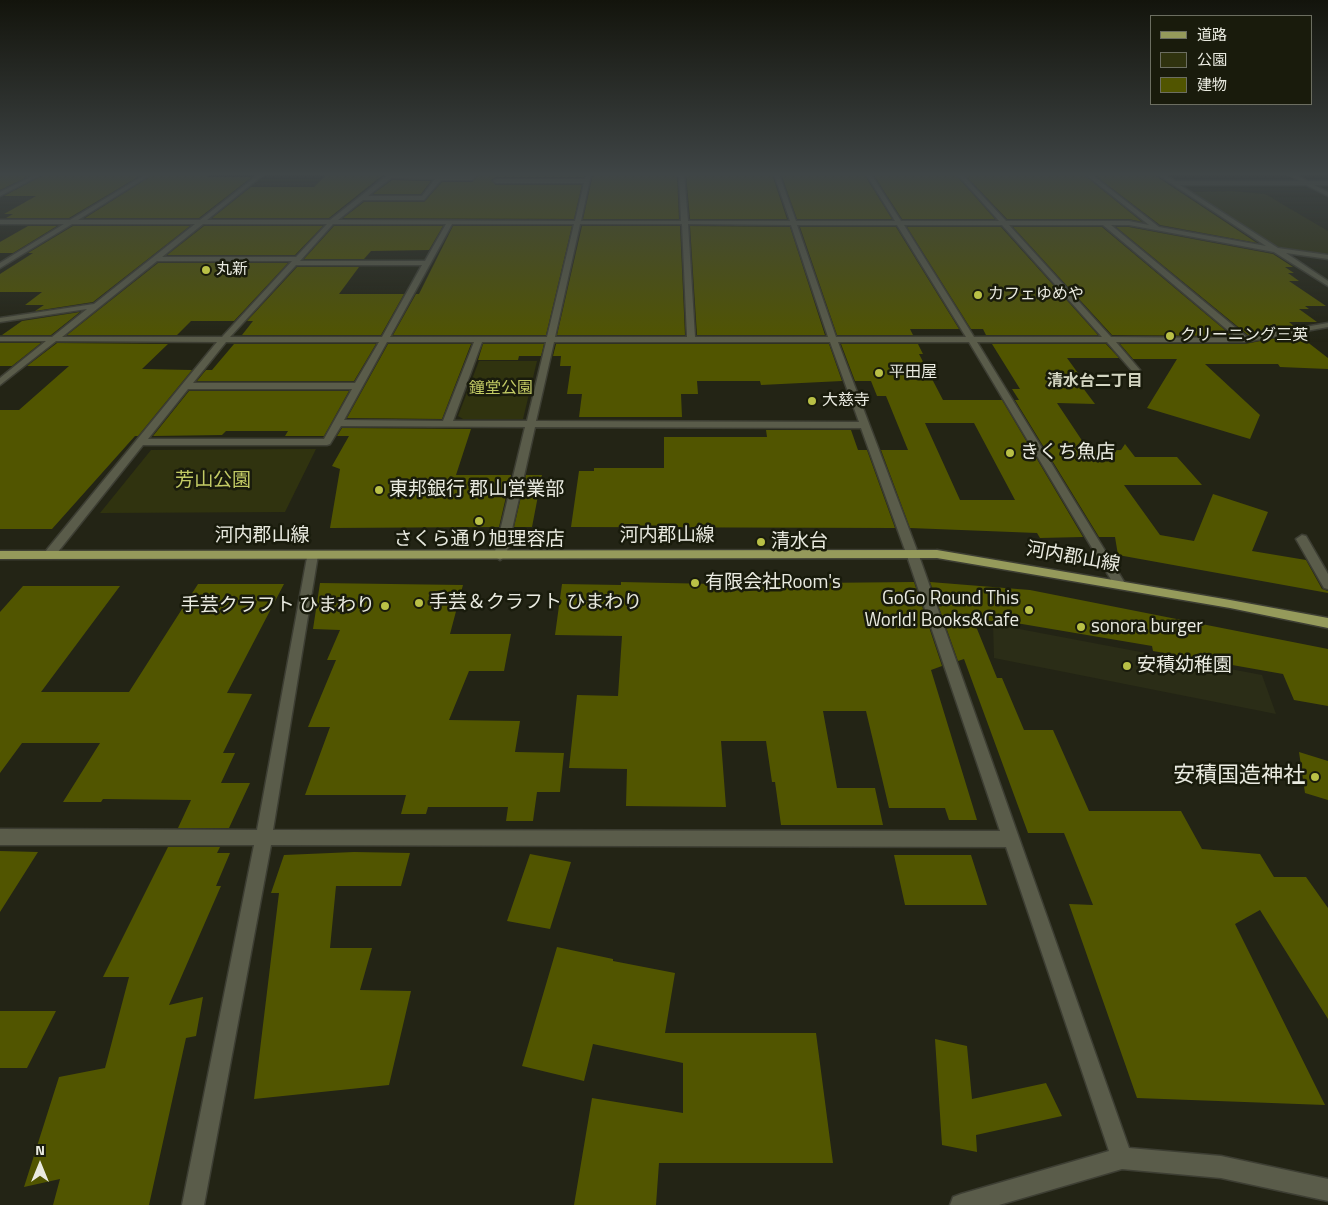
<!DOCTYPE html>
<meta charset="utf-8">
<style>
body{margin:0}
#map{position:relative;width:1328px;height:1205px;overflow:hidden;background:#232415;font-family:"Titillium Web","Noto Sans JP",sans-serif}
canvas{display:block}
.legend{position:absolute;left:1150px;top:15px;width:162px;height:90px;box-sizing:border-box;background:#191b0c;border:1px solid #6c6e61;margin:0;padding:6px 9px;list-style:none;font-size:15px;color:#e9eae0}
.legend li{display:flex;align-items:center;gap:10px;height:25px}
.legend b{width:25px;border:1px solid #6c6e61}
.north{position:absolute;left:15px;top:1140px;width:50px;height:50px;-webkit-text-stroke:4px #191b0c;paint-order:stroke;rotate:0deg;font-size:14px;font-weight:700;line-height:20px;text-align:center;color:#e9eae0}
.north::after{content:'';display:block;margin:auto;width:18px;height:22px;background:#e9eae0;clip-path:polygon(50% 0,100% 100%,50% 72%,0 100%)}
</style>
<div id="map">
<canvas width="1328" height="1205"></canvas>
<ul class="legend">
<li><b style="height:6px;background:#959a5b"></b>道路</li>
<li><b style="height:14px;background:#30330f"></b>公園</li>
<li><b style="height:14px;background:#515500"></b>建物</li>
</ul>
<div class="north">N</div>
</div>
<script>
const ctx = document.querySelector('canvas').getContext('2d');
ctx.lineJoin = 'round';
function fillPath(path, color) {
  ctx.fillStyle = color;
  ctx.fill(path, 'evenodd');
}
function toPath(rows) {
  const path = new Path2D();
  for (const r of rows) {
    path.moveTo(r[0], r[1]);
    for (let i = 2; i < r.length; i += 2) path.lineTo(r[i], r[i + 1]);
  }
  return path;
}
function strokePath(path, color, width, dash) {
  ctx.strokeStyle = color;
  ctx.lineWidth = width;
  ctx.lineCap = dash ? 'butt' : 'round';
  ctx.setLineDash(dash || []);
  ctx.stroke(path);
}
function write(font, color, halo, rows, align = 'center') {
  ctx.font = font + ' "Titillium Web","Noto Sans JP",sans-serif';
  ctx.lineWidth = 5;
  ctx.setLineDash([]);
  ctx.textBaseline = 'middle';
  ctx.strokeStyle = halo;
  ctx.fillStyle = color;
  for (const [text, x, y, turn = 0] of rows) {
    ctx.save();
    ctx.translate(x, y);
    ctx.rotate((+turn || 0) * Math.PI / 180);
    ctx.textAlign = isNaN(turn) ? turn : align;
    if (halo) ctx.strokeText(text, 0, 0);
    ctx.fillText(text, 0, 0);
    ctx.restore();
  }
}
fillPath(toPath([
 [993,624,1262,675,1276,714,994,658]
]), '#2b2d17');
fillPath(toPath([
 [1231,191,1265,194,1328,231,1328,254,1278,248,1192,192],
 [479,361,537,361,523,419,463,419,458,416],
 [316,449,285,512,100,513,151,450]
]), '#30330f');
fillPath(toPath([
 [0,174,34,174,0,190],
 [45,174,143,174,69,218,6,218,13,214,4,214,36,196,4,196],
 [154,174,210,174,206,177,252,177,199,218,85,218],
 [327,174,384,174,329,218,212,218,251,187,314,187],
 [480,174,585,174,584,177,496,177,491,180,496,185,582,185,574,219,343,218,364,202,424,202,442,182,472,182],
 [593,174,677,174,679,219,583,219],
 [686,174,772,174,787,219,690,219],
 [781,174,864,174,892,219,797,219],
 [873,174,955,174,995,219,902,219],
 [964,174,1083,174,1142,222,1129,219,1007,219],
 [1093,174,1153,174,1257,243,1160,225],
 [392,180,431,181,421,194,373,194],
 [28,226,57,226,13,253,0,253,0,242],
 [73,226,190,226,93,302,35,311,44,305,25,305,42,292,0,292,0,274,33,253,28,253],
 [204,226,323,226,295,255,167,255],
 [334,226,443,226,429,250,371,251,364,259,304,259],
 [453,226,572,226,546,335,393,335,416,294,419,294],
 [582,226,680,226,685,335,557,335],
 [690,226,790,227,825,335,697,335],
 [800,227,896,227,959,329,910,329,913,335,837,335],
 [907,227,1001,227,1098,335,986,335,983,329,971,329],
 [1013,227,1102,227,1232,336,1112,335],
 [1116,227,1129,227,1273,254,1293,267,1285,267,1294,273,1288,273,1299,281,1289,281,1326,306,1305,306,1309,309,1299,309,1317,322,1289,322,1294,326,1286,326,1289,328,1248,335],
 [158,263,288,263,234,321,191,321,177,335,67,335],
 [297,267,359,267,339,294,404,294,381,335,242,335,253,321,247,321],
 [80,312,51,335,2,335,22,321],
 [1297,334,1328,358,1328,369,1280,367,1278,364,1205,364,1260,415,1250,439,1147,408,1177,359,1133,359,1120,344,1245,344],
 [0,343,41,343,12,366,0,366],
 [57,343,168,344,142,369,192,370,138,436,135,436,52,529,0,529,0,410,19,410,69,366,27,366],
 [234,344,376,344,354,381,197,381,206,370,212,370],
 [388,344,471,344,442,419,347,418],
 [483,344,544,344,541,356,519,356,518,360,478,360],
 [556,344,829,344,842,381,761,385,760,381,697,381,698,394,681,394,682,417,579,417,582,394,567,394,571,366,560,366,561,356,553,356],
 [841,344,918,344,923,354,919,354,943,400,1002,400,1083,537,1040,538,1037,533,910,528,881,450,908,450,886,396,877,396,871,381,855,381],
 [925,423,974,423,1015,500,960,500],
 [992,344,1106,344,1119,358,1067,358,1083,380,1077,380,1095,404,1057,403,1089,451,1121,450,1125,444,1135,457,1177,457,1202,485,1124,485,1160,535,1194,541,1213,494,1268,512,1252,551,1306,560,1322,589,1328,591,1328,593,1118,555,1115,537,1099,537,1015,400,1019,400,1012,389,1020,389],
 [189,391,349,391,324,436,285,436,288,431,226,431,222,435,153,436],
 [342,428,471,429,456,475,511,475,499,527,330,528,340,469,332,466,349,436,337,436],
 [766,430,851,430,858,450,867,450,895,528,571,527,579,471,594,471,594,468,664,468,664,437,767,437],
 [526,475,542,475,532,527,514,527],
 [621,582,715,584,914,582,942,666,931,670,977,820,949,820,945,808,889,808,866,711,823,711,837,788,875,788,883,825,781,825,775,782,772,782,766,741,721,741,726,807,626,806,627,769,569,768,577,695,618,696,622,636,555,635,562,584,621,585],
 [930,582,1030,590,1328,649,1328,706,1294,700,1283,674,1153,651,1152,646,1022,624,973,619,997,678,1002,678,1024,730,1053,730,1089,811,1181,811,1202,849,1260,854,1274,877,1306,877,1328,908,1328,1019,1260,910,1235,924,1325,1105,1137,1098,1069,904,1093,905,1064,833,1028,833,964,659,958,661],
 [320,583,463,585,450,634,511,634,504,671,469,671,449,720,520,721,515,752,564,753,560,792,537,792,533,821,506,821,508,807,428,807,426,814,401,814,406,795,305,795,330,727,308,727,336,660,327,660,340,630,313,629],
 [198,584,284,584,227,693,252,694,223,753,235,753,221,783,250,783,229,828,178,828,191,800,103,799,101,802,63,802,100,743,22,743,0,773,0,612,23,586,120,586,41,692,129,692],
 [1299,752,1328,761,1328,800,1305,793],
 [168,847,220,847,217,853,230,853,216,886,221,886,169,1005,203,997,196,1036,186,1038,149,1205,53,1205,60,1179,24,1187,59,1077,105,1068,129,977,103,977],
 [0,851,38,852,0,912],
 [354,852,410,853,401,886,336,886,330,948,372,948,360,990,411,991,389,1085,254,1099,279,893,271,893,284,855],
 [530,854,571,862,550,929,507,921],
 [894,855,971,855,987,905,905,905],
 [557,947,613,959,613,961,675,973,665,1033,816,1033,833,1163,659,1163,656,1205,574,1205,592,1098,683,1113,683,1063,593,1044,584,1081,522,1066],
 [0,1011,56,1011,27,1068,0,1068],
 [935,1039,967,1046,972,1099,1046,1083,1062,1116,976,1135,977,1152,942,1145]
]), '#515500');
const minor = toPath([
 [37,174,43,174,0,196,0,192,37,174],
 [146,174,152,174,78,220,200,220,259,174,264,174,207,220,330,220,389,174,439,176,471,176,473,174,478,174,472,180,441,180,424,200,363,200,338,220,575,221,584,183,496,183,493,181,496,179,585,179,587,174,591,174,581,221,681,221,679,174,684,174,688,221,790,221,774,174,779,174,796,221,895,221,866,174,871,174,901,221,999,221,957,174,962,174,1006,221,1129,221,1149,225,1085,174,1091,174,1159,227,1266,246,1157,174,1163,174,1175,181,1300,181,1288,174,1293,174,1308,181,1328,181,1328,185,1314,185,1328,192,1328,196,1306,185,1180,185,1278,248,1328,255,1328,259,1286,253,1328,281,1328,286,1274,252,1129,225,1111,225,1247,337,1328,323,1328,327,1245,342,1116,342,1140,370,1136,373,1133,372,1107,342,977,342,1126,585,1124,588,1116,588,969,342,838,342,918,553,1129,1148,1221,1156,1328,1179,1328,1201,1221,1178,1122,1169,999,1205,950,1205,953,1197,961,1194,1109,1151,1006,847,271,845,204,1205,182,1205,254,845,0,845,0,829,257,830,308,552,316,552,318,555,273,830,1000,831,906,553,861,428,535,427,506,556,500,560,494,556,525,427,341,426,330,444,327,445,143,445,53,558,45,558,43,555,45,552,217,342,56,341,0,385,0,378,46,341,0,341,0,337,52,337,87,309,0,322,0,318,94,304,195,224,72,224,0,268,0,263,64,224,0,224,0,220,70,220,146,174],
 [391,178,435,179,422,196,368,196,391,178],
 [203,224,327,224,296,257,162,257,203,224],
 [333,224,446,224,425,261,300,261,333,224],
 [452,224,574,224,547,337,390,337,452,224],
 [580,224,682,224,687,337,555,337,580,224],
 [688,224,791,225,828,337,695,337,688,224],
 [797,225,897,225,966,337,836,337,797,225],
 [904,225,1002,225,1102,337,974,337,904,225],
 [1009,225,1103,225,1237,338,1111,337,1009,225],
 [157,261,292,261,222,337,62,337,157,261],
 [296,265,422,265,382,337,230,337,296,265],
 [226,342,379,342,355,383,193,383,226,342],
 [387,342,474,342,443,421,344,420,387,342],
 [482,342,546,342,527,421,453,421,482,342],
 [554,342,830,342,859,422,536,421,554,342],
 [188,389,352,389,324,439,148,439,188,389],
 [1302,535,1306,536,1328,574,1328,589,1324,588,1296,539,1302,535]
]);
const major = toPath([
 [937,550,1230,600,1328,618,1328,628,1230,608,937,558,0,559,0,551,937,550]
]);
strokePath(minor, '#3d3e33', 3);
strokePath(major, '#3d3e33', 3);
fillPath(minor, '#5a5c4a');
fillPath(major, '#959a5b');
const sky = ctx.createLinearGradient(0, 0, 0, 342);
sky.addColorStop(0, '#13140c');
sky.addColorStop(0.51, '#3f4546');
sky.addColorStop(1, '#3f454600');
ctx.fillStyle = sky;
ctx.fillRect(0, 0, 1328, 342);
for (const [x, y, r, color] of [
 [206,270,5,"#b9c046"],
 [978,295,5,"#b9c046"],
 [1170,336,5,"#b9c046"],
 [879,373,5,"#b9c046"],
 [812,401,5,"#b9c046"],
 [1010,453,5,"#b9c046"],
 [379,490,5,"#b9c046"],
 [479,521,5,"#b9c046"],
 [761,542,5,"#b9c046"],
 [695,583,5,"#b9c046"],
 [419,603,5,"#b9c046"],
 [385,606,5,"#b9c046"],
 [1029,610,5,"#b9c046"],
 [1081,627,5,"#b9c046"],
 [1127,666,5,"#b9c046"],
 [1315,777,5,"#b9c046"]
]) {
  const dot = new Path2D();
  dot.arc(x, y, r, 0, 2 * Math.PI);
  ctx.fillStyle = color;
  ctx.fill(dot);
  strokePath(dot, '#191b0c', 2);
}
write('16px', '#e9eae0', '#191b0c', [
 ["丸新",216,270],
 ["カフェゆめや",988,295],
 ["クリーニング三英",1180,336],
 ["平田屋",889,373],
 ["大慈寺",822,401]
], 'left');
write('bold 16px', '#d2d4c0', '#191b0c', [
 ["清水台二丁目",1095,382]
]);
write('16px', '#c2ca64', '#191b0c', [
 ["鐘堂公園",501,389]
]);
write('19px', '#e9eae0', '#191b0c', [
 ["きくち魚店",1020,453],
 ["東邦銀行 郡山営業部",389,490],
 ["さくら通り旭理容店",479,540,"center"],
 ["清水台",771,542],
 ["有限会社Room's",705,583],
 ["GoGo Round This",1019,599,"right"],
 ["World! Books&Cafe",1019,621,"right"],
 ["手芸＆クラフト ひまわり",429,603],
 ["手芸クラフト ひまわり",375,606,"right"],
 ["sonora burger",1091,627],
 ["安積幼稚園",1137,666]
], 'left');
write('19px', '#c2ca64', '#191b0c', [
 ["芳山公園",213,481]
]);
write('19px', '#e9eae0', '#191b0c', [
 ["河内郡山線",262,536],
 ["河内郡山線",667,536],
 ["河内郡山線",1073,558,10]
]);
write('22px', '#e9eae0', '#191b0c', [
 ["安積国造神社",1305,777]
], 'right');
</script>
